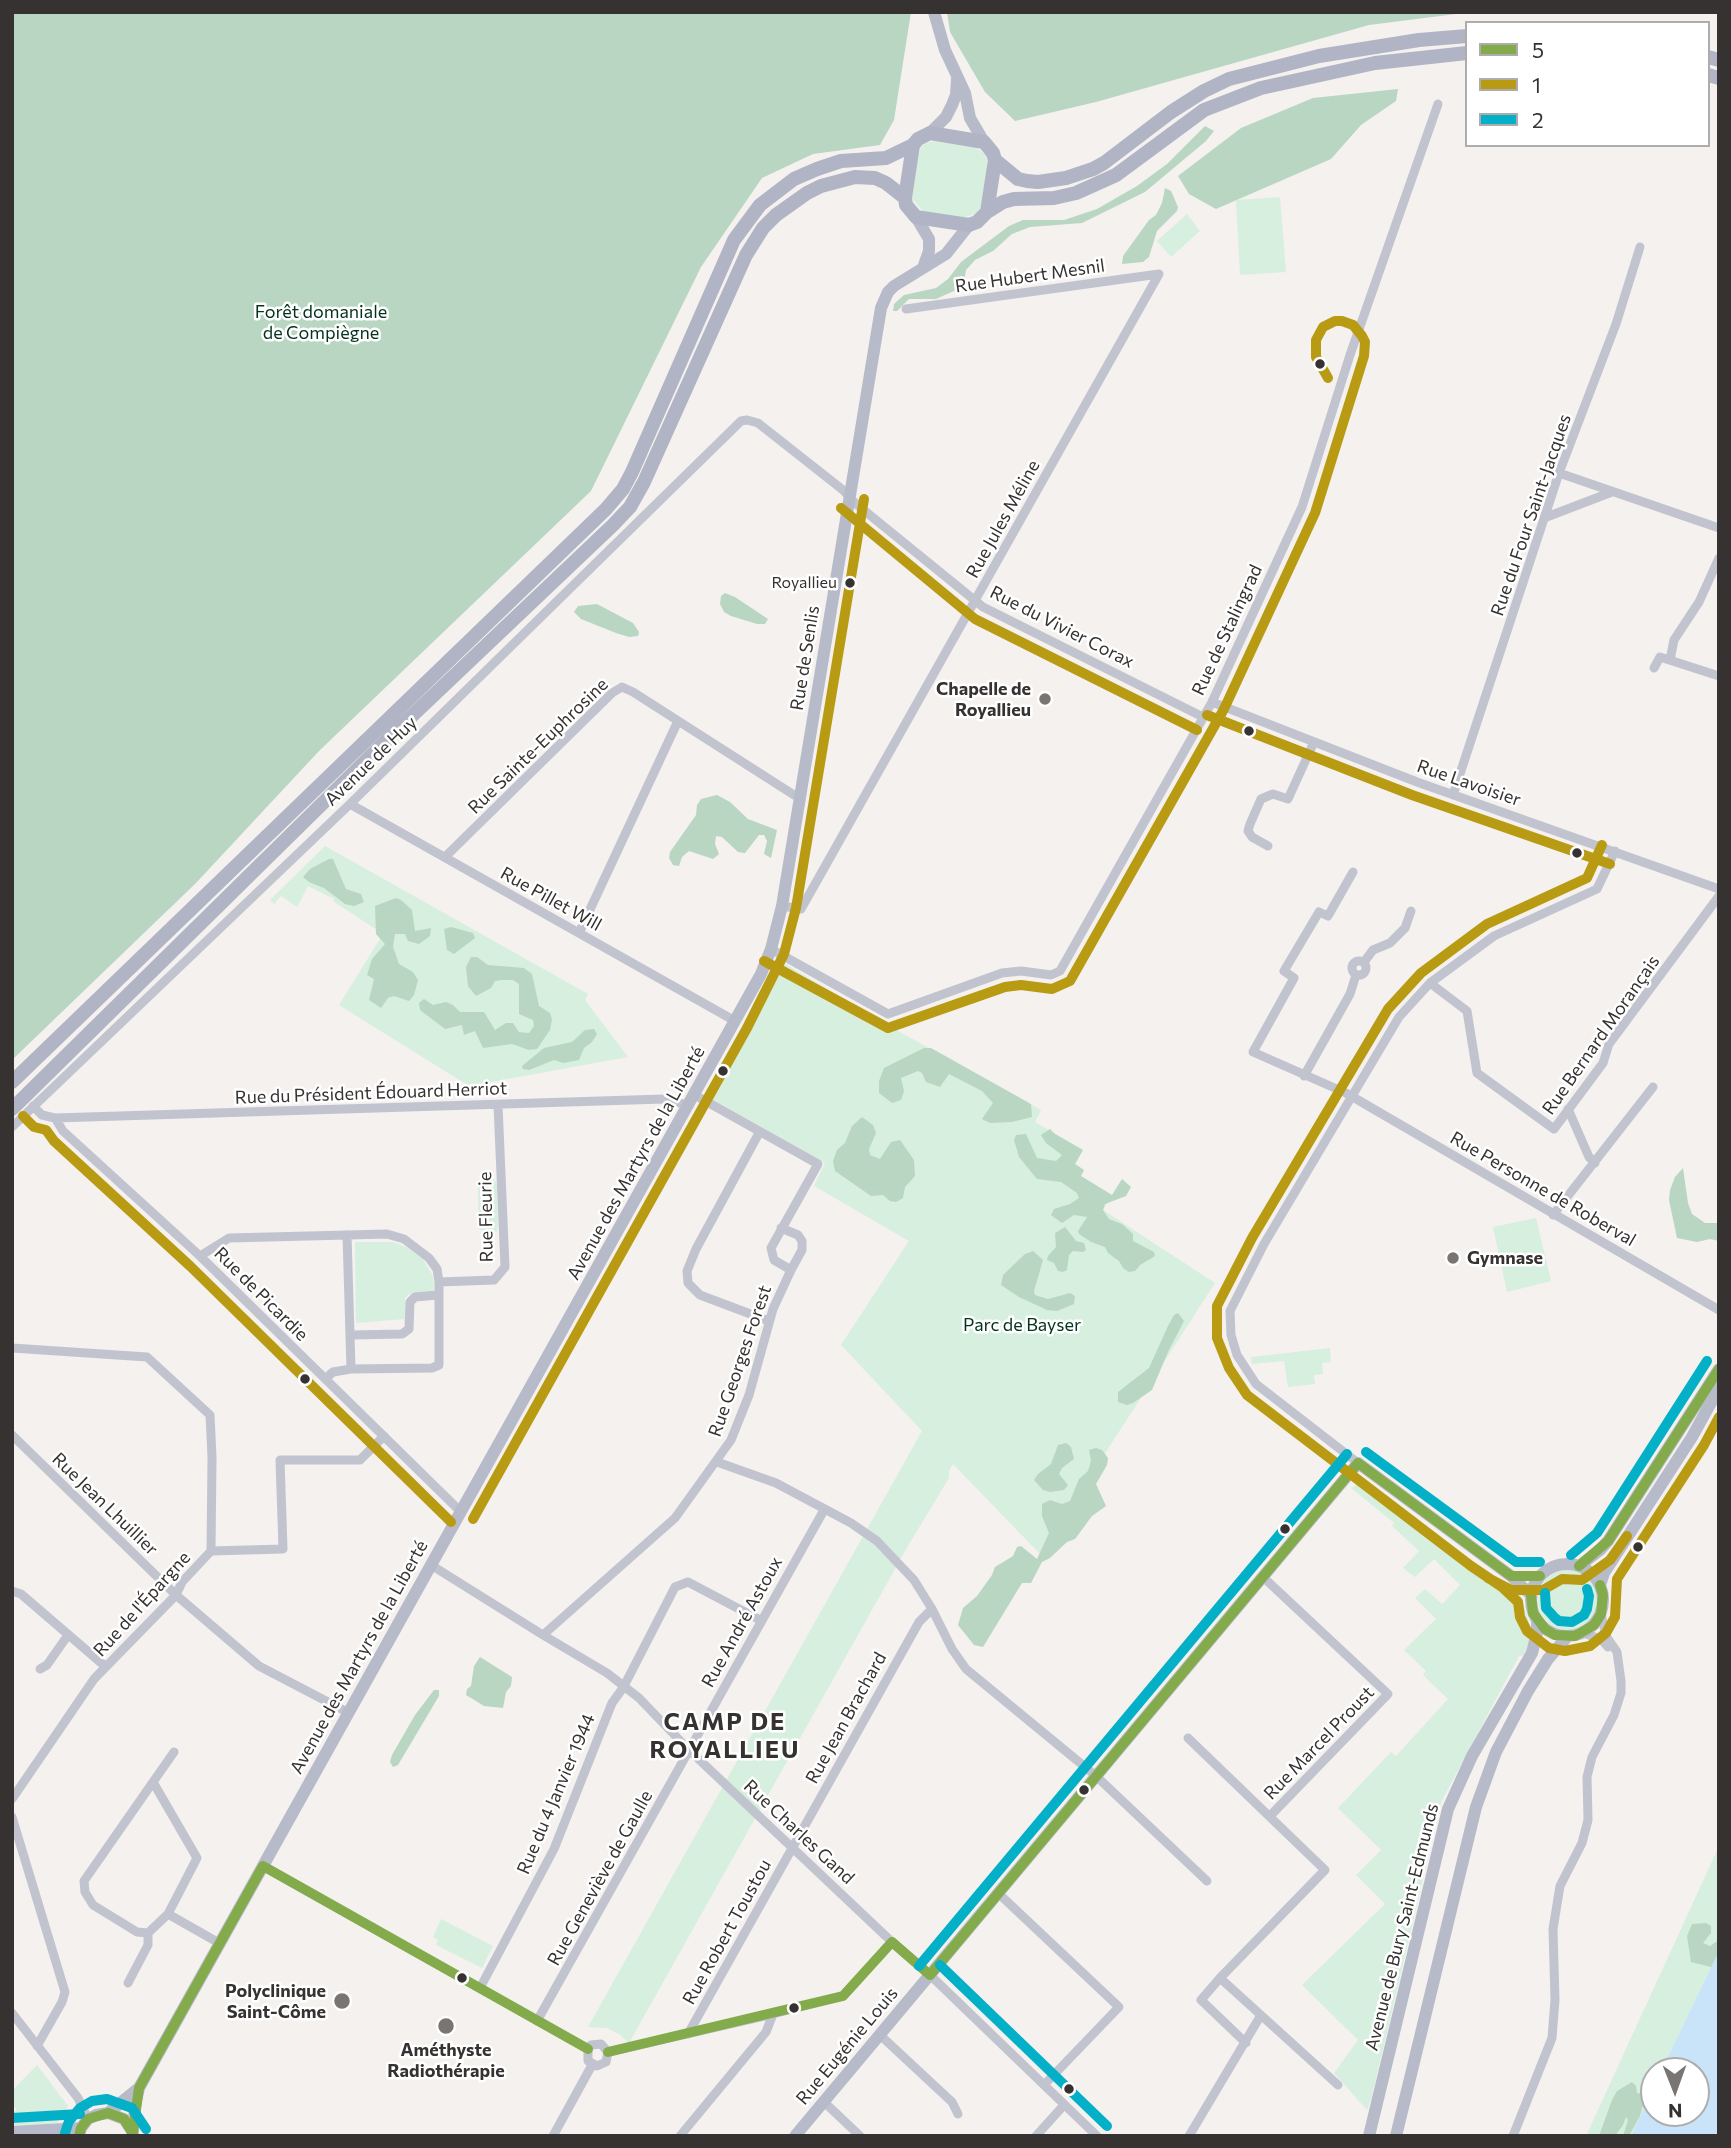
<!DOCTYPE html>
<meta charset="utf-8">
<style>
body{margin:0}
#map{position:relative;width:1731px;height:2148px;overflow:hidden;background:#f4f1ee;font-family:Commissioner,sans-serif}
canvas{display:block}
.frame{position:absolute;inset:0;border:14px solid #353231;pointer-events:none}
.legend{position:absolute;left:1465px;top:21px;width:245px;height:126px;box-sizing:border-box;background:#fff;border:2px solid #aeadad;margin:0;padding:9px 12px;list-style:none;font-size:21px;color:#353231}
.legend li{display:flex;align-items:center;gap:14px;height:35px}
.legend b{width:35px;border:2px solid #aeadad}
.north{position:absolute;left:1640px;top:2057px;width:70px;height:70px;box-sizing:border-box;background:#fff;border:2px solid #aeadad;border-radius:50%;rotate:179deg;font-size:19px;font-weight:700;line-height:28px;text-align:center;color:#353231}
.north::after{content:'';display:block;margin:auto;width:24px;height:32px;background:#787573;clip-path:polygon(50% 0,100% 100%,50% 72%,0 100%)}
</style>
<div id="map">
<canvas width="1731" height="2148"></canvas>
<div class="frame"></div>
<ul class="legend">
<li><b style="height:9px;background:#83ab4b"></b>5</li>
<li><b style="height:9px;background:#b89b13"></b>1</li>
<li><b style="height:9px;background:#04b0c7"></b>2</li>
</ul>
<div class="north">N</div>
</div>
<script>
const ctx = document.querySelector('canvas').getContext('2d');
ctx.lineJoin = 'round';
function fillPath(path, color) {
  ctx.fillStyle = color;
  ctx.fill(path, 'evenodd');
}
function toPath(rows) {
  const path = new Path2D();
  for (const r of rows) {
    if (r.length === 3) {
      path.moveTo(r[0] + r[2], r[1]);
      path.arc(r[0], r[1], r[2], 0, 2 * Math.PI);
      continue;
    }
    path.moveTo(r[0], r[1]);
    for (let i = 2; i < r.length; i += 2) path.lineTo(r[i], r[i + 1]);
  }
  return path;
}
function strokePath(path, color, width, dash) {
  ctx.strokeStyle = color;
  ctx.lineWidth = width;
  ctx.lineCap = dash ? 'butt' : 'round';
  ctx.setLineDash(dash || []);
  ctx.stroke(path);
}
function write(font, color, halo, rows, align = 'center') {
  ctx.font = font + ' Commissioner,sans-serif';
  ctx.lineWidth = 5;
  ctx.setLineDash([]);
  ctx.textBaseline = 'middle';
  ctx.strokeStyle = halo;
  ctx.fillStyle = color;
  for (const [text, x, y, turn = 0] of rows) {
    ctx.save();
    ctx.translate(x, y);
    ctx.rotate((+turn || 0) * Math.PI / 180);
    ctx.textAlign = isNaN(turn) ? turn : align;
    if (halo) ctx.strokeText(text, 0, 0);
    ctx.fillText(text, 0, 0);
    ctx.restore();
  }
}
fillPath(toPath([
 [937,141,975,147,986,155,988,168,982,206,975,214,962,218,923,211,913,200,911,194,920,148,926,143],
 [1280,197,1286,272,1240,275,1236,200],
 [1187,214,1200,231,1171,257,1157,241],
 [325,846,588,994,585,1000,628,1057,469,1086,339,1005,383,934,333,901,334,899,308,886,297,907,281,896,274,904,270,900],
 [780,961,900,1032,1041,1110,1035,1122,1083,1150,1075,1164,1084,1170,1081,1176,1112,1195,1103,1210,1215,1283,1040,1554,953,1464,949,1471,949,1478,909,1544,629,2043,619,2034,607,2028,588,2027,922,1431,841,1345,909,1241,814,1186,825,1163,705,1095],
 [486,1178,493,1178,497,1184,498,1224,497,1231,490,1234,479,1229,478,1186,479,1181],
 [1536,1218,1551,1281,1507,1292,1493,1227],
 [355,1242,393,1242,406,1247,422,1258,433,1276,434,1291,409,1294,405,1298,405,1319,356,1323],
 [1330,1348,1331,1362,1322,1363,1323,1374,1314,1375,1315,1384,1288,1387,1284,1361,1252,1364,1251,1357],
 [1360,1483,1369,1487,1503,1589,1509,1590,1511,1586,1520,1594,1530,1625,1531,1638,1526,1655,1519,1656,1441,1802,1372,2096,1367,2110,1334,2073,1358,2040,1302,1985,1385,1904,1356,1875,1381,1850,1338,1808,1391,1752,1396,1756,1448,1699,1423,1675,1426,1671,1404,1650,1436,1619,1415,1598,1425,1589,1442,1604,1460,1585,1434,1559,1415,1577,1403,1568,1419,1551,1392,1526,1394,1523,1351,1488],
 [1568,1600,30],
 [1719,1846,1719,1951,1661,2071,1654,2071,1654,2086,1631,2136,1586,2136],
 [441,1919,493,1946,482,1968,436,1945,438,1940,433,1937],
 [37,2065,68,2106,57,2123,12,2126,12,2114,17,2109,12,2105,12,2091]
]), '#d7efde');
fillPath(toPath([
 [12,12,911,12,894,120,880,145,813,154,762,178,701,267,591,491,319,751,196,883,12,1060],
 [947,12,1458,12,1456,14,1369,25,1096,102,1015,121,985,92,950,32],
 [1398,89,1396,101,1361,125,1331,159,1216,209,1189,194,1178,176,1241,128,1313,98],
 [1205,126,1214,131,1206,141,1145,192,1082,223,1030,227,1012,234,993,251,975,260,966,270,964,283,956,290,936,299,909,299,897,311,893,311,894,304,904,295,936,288,948,279,961,262,1009,226,1023,220,1064,220,1097,209,1137,186,1167,164],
 [1165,188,1171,191,1178,207,1177,211,1157,231,1149,257,1143,262,1122,264,1123,256,1149,220,1156,215,1162,203],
 [725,593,735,597,768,619,765,624,757,624,731,616,724,612,720,604,721,596],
 [597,604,633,623,639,632,638,636,629,637,616,633,581,619,574,612,578,606],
 [717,795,730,802,748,819,777,830,771,858,764,854,767,841,764,835,759,835,745,853,738,852,722,837,716,836,715,844,719,854,713,859,689,851,682,857,679,866,673,865,669,858,670,852,696,815,697,805,701,799],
 [329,859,333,859,346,889,361,894,364,902,354,906,345,904,324,888,309,882,303,877,310,869],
 [396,898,401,900,412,910,415,931,431,928,430,936,419,944,408,941,405,934,395,934,393,947,399,964,413,972,418,980,414,995,409,1001,394,996,388,998,381,1008,369,1000,374,979,367,975,372,959,385,944,376,934,375,906],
 [451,927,473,933,475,938,454,954,447,950,444,929],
 [471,957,477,957,488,965,524,968,532,974,539,1006,550,1013,552,1019,550,1030,537,1049,529,1050,512,1044,483,1048,475,1031,464,1035,462,1025,445,1029,420,1010,419,1003,424,999,433,1005,446,1002,453,1005,460,1012,484,1012,495,1030,506,1023,513,1023,519,1032,529,1033,534,1026,533,1020,519,1014,519,984,513,980,501,980,495,981,491,988,476,996,468,986,466,967],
 [594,1029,597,1034,592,1042,584,1048,579,1060,563,1063,554,1060,529,1070,523,1069,522,1066,544,1048,572,1042,585,1030],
 [924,1048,931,1048,1031,1104,1032,1117,1012,1122,990,1123,982,1119,993,1103,982,1091,949,1074,940,1087,926,1082,922,1073,918,1071,901,1078,904,1091,901,1100,892,1103,879,1093,879,1081,884,1068],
 [862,1117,873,1125,876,1133,869,1149,870,1155,880,1159,891,1142,900,1140,914,1160,915,1176,905,1187,903,1198,896,1202,890,1201,883,1195,871,1196,835,1171,833,1161,837,1150,845,1143,852,1126],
 [1050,1129,1055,1134,1083,1150,1075,1164,1084,1170,1081,1176,1112,1195,1122,1179,1131,1187,1126,1196,1105,1204,1103,1210,1109,1219,1122,1224,1133,1234,1133,1241,1154,1252,1155,1256,1140,1265,1135,1271,1129,1272,1123,1268,1119,1261,1108,1253,1105,1247,1091,1242,1079,1234,1078,1231,1087,1217,1074,1215,1062,1223,1051,1215,1054,1209,1070,1204,1079,1198,1077,1193,1061,1182,1037,1179,1019,1157,1014,1140,1016,1135,1026,1134,1037,1158,1056,1161,1062,1155,1046,1143,1041,1135],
 [1683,1168,1688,1203,1692,1214,1705,1223,1719,1223,1719,1241,1710,1239,1697,1242,1677,1238,1669,1200,1670,1190,1675,1177],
 [1065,1227,1076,1241,1084,1243,1086,1250,1083,1252,1073,1251,1069,1255,1067,1270,1063,1272,1058,1271,1054,1263,1047,1260,1048,1256,1056,1247,1055,1233],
 [1033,1251,1043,1260,1034,1291,1035,1295,1048,1299,1070,1293,1075,1296,1074,1304,1057,1311,1047,1310,1019,1297,1001,1285,1003,1275,1025,1254],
 [1178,1313,1184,1321,1168,1352,1152,1390,1133,1403,1127,1405,1118,1402,1118,1392,1149,1368,1168,1326,1174,1315],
 [1066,1443,1071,1447,1074,1459,1062,1468,1059,1474,1068,1485,1064,1490,1050,1492,1043,1490,1034,1480,1038,1474,1051,1464,1058,1445],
 [1096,1448,1102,1450,1108,1458,1107,1465,1096,1484,1106,1506,1092,1516,1075,1539,1067,1542,1050,1558,1042,1562,1031,1583,1022,1583,983,1647,974,1645,958,1625,963,1608,977,1596,992,1575,995,1567,1013,1556,1017,1547,1021,1546,1037,1559,1049,1533,1042,1516,1042,1504,1050,1500,1062,1504,1070,1501,1079,1479,1088,1471,1091,1461,1089,1450],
 [480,1657,512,1677,511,1686,506,1692,503,1708,484,1706,466,1695,467,1689,471,1686,474,1666],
 [434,1690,439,1690,439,1696,398,1765,393,1767,390,1762,392,1755,415,1715],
 [1706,1923,1711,1926,1711,1933,1703,1943,1710,1946,1719,1940,1719,1965,1715,1968,1691,1962,1687,1936,1690,1929,1692,1924],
 [1632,2082,1636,2086,1637,2093,1646,2094,1640,2116,1629,2136,1623,2136,1628,2120,1626,2117,1623,2125,1615,2136,1599,2136,1612,2100,1617,2091]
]), '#b9d6c3');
fillPath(toPath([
 [1719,1951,1719,2136,1631,2136,1654,2086,1654,2113,1696,2113,1696,2071,1661,2071]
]), '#c9e4f9');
strokePath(toPath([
 [906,309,1159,274],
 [1559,473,1719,528],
 [1544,518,1612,492],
 [1670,660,1674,640,1699,602,1719,558],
 [1654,668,1660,657,1719,676],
 [1212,702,1417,782,1719,889],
 [1453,795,1559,473,1616,324,1640,247],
 [350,804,735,1021],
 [1268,846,1252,837,1248,831,1250,824,1261,799,1273,794,1288,799,1314,742],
 [445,857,612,693,622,687,633,692,794,795,801,796],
 [1353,872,1328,916,1319,912,1284,971,1294,978,1253,1052,1346,1093,1719,1310],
 [782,906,801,909,1159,274],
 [579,933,678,721],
 [771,949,888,1014,1002,973,1021,971,1051,975,1060,971,1212,702,1302,507,1350,355,1438,104],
 [1359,968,7],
 [1364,962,1373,950,1390,943,1405,928,1411,911],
 [1430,983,1467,1011,1477,1073,1554,1129,1603,1063,1609,1044,1719,896],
 [1304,1076,1350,994,1356,975],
 [33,1106,42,1115,55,1118,63,1131,200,1256,461,1512],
 [1568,1109,1589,1157,1595,1163],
 [55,1118,664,1099,688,1105],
 [12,1127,350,804,741,421,747,420,758,423,843,490,855,503,983,607,1203,717],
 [759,1133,696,1249,687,1271,688,1283,700,1295,769,1321],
 [1553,1215,1653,1087],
 [781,1228,798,1235,802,1241,802,1250,791,1270],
 [347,1235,351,1369],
 [200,1256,229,1238,387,1234,404,1239,429,1258,437,1269,439,1282,439,1365,432,1368,351,1369,333,1372,325,1379],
 [439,1282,494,1280,505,1267,498,1105],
 [351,1335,402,1334,409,1329,410,1302,415,1297,438,1295],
 [12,1348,147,1357,210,1415,212,1457,211,1551,182,1582,176,1595,94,1679,12,1799],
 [12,1435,176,1595,259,1666,349,1713],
 [717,1462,776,1483,851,1523,877,1541,914,1580,932,1609,952,1649,966,1669,1096,1776,1207,1881],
 [1358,1463,1256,1384,1237,1355,1231,1335,1230,1311,1264,1244,1399,1017,1430,983,1494,936,1597,889,1615,851],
 [211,1551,283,1549,280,1460,360,1460,384,1436],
 [431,1565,543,1635,675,1518,731,1440,749,1395,773,1309,791,1270,774,1260,771,1248,818,1164,693,1094],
 [1263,1577,1388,1694,1270,1816],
 [12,1591,21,1594,106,1667],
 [1584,1633,1602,1640,1608,1647],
 [543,1635,607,1673,639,1698,689,1750,892,1942],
 [40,1669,47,1665,68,1635],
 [1188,1738,1325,1870,1220,1978],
 [153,1782,174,1752],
 [12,1817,65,1992,62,2002,37,2046],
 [263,1866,588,2049],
 [998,1893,1119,2007,1044,2085],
 [168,1914,148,1933,137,1932,93,1905,85,1892,84,1881,153,1782,197,1858,168,1914,219,1943],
 [128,1983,148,1945,148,1933],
 [480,1988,554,1849,612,1703,623,1688,675,1587,688,1582,760,1620],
 [12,2013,78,2098,88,2119],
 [537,2021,824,1510],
 [688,2034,919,1622,932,1609],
 [880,2035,952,2102,958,2114],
 [1246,2043,1201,2000,1220,1978,1338,2085],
 [588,2049,588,2061,597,2066,606,2062,608,2052],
 [588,2049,591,2045,601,2044,608,2052],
 [608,2052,773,2014,843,1996,892,1942,930,1975,1097,2136],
 [823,2101,860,2136],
 [553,2136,592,2065],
 [680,2136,766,2032,773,2014],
 [1036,2136,1064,2105],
 [1189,2136,1261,2015],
 [1513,2136,1552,2038,1555,2000,1553,1929,1560,1886,1582,1843,1588,1820,1587,1777,1592,1757,1614,1715,1621,1693,1621,1681,1617,1652,1606,1636,1601,1614]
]), '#c1c4cf', 9);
strokePath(toPath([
 [934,12,945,50,965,93,970,118,984,142],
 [930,133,946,117,952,105,956,95,957,79],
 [916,217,929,239,929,251,924,265],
 [1567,1600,36],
 [1579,1566,1600,1550,1608,1541,1719,1369],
 [1600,1585,1604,1573,1692,1437,1719,1388],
 [108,2113,139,2088],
 [133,2131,135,2106,139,2088,761,974,771,949,782,906,881,308,888,292,894,286,946,254,969,225],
 [12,2132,81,2128],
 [79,2136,81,2128,88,2119,96,2115,108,2113,124,2119,133,2132],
 [795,2136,1358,1463,1511,1576,1531,1595],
 [1369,2136,1448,1809,1472,1756,1532,1653,1537,1633,1537,1621],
 [1396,2136,1476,1807,1496,1752,1528,1691,1548,1659,1567,1637]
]), '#b7bbc9', 12);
strokePath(toPath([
 [1708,57,1719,60],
 [1708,75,1719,78],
 [930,133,984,142,993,153,995,160,987,212,977,222,969,225,916,217,906,205,905,198,913,145,918,139,930,133],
 [995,160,1018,179,1027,181,1038,182,1066,178,1093,169,1104,163,1171,112,1204,91,1229,79,1319,56,1419,40,1467,36],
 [987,212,1003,202,1014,199,1054,198,1076,193,1116,175,1204,110,1261,88,1375,63,1467,53],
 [12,1082,606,509,623,489,632,472,734,240,760,205,794,179,817,169,841,161,886,158,913,145],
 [12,1109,397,730,613,525,630,507,644,482,746,255,763,228,776,215,807,193,821,186,855,177,875,178,886,183,905,198]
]), '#b0b4c4', 14);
strokePath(toPath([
 [1358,1463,1511,1576,1540,1576],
 [1579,1566,1608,1541,1719,1369],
 [1531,1595,1533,1613,1545,1629,1555,1635,1575,1636,1594,1625,1601,1614,1603,1595,1600,1585],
 [263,1866,588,2049],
 [930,1975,1358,1463],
 [608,2052,843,1996,892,1942,930,1975],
 [133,2131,139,2088,263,1866],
 [79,2136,81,2128,88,2119,108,2113,124,2119,134,2136]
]), '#83ab4b', 10);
strokePath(toPath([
 [841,508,975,619,1197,730],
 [1207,715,1412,795,1610,864],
 [1602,845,1587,878,1487,924,1421,973,1388,1009,1252,1238,1217,1306,1217,1338,1229,1368,1247,1395,1471,1566,1502,1587,1518,1602,1520,1617,1527,1631,1549,1648,1565,1651,1590,1646,1606,1633,1615,1617,1617,1579,1704,1445,1719,1417],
 [764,961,888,1028,1005,987,1021,985,1052,989,1070,981,1224,709,1315,513,1364,356,1365,342,1362,336,1353,325,1342,321,1335,321,1323,327,1316,340,1316,357,1328,378],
 [23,1116,34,1127,46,1130,54,1141,190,1266,451,1522],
 [473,1519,747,1028,784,954,796,908,864,499],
 [1488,1578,1511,1590,1543,1590,1562,1579,1582,1580,1610,1560,1627,1536]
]), '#b89b13', 10);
strokePath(toPath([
 [1366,1452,1516,1562,1540,1562],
 [1571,1555,1597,1533,1707,1361],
 [1545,1593,1546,1608,1555,1618,1559,1621,1572,1622,1584,1615,1587,1609,1589,1596,1587,1589],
 [940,1965,1107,2126],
 [919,1966,1347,1454],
 [12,2118,80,2114],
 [65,2133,69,2121,80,2108,92,2101,107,2099,132,2108,146,2129]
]), '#04b0c7', 10);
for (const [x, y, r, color] of [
 [1320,364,6,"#353231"],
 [850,583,6,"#353231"],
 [1045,699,7,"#787573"],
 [1249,731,6,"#353231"],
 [1577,853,6,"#353231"],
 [723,1071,6,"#353231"],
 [1453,1258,7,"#787573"],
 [305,1379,6,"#353231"],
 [1285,1529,6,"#353231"],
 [1638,1547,6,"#353231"],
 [1084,1790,6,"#353231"],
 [462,1978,6,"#353231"],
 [342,2001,9,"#787573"],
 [794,2008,6,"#353231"],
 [446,2026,9,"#787573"],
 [1069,2089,6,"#353231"]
]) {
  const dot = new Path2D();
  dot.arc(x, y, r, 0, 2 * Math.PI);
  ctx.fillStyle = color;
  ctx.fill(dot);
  strokePath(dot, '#fff', 2.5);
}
write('16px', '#353231', '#fff', [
 ["Royallieu",837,583]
], 'right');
write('18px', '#353231', '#fff', [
 ["Rue Hubert Mesnil",1030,276,-8],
 ["Rue du Four Saint-Jacques",1531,515,-71],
 ["Rue Jules Méline",1003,519,-61],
 ["Rue du Vivier Corax",1062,627,27],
 ["Rue de Stalingrad",1227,630,-65],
 ["Rue de Senlis",805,658,-81],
 ["Rue Sainte-Euphrosine",538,746,-44],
 ["Avenue de Huy",371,761,-44],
 ["Rue Lavoisier",1469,783,19],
 ["Rue Pillet Will",551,899,29],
 ["Rue Bernard Morançais",1601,1035,-55],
 ["Rue du Président Édouard Herriot",371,1093,-2],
 ["Avenue des Martyrs de la Liberté",636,1163,-61],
 ["Rue Personne de Roberval",1543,1189,30],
 ["Rue Fleurie",486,1217,-91],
 ["Rue de Picardie",261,1294,45],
 ["Rue Georges Forest",740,1361,-71],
 ["Rue Jean Lhuillier",105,1504,44],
 ["Rue de l'Épargne",142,1604,-48],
 ["Rue André Astoux",742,1622,-61],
 ["Avenue des Martyrs de la Liberté",359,1657,-61],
 ["Rue Jean Brachard",846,1718,-61],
 ["Rue Marcel Proust",1319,1743,-46],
 ["Rue du 4 Janvier 1944",556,1794,-67],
 ["Rue Charles Gand",799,1832,43],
 ["Rue Geneviève de Gaulle",600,1878,-61],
 ["Avenue de Bury Saint-Edmunds",1402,1927,-76],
 ["Rue Robert Toustou",727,1932,-61],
 ["Rue Eugénie Louis",847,2046,-50]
]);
write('18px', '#03321d', '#fff', [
 ["Forêt domaniale",321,312],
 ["de Compiègne",321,333],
 ["Parc de Bayser",1022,1325]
]);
write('bold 18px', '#353231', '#fff', [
 ["Chapelle de",1031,689],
 ["Royallieu",1031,710],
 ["Gymnase",1467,1258,"left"],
 ["Polyclinique",326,1991],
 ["Saint-Côme",326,2012],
 ["Améthyste",446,2050,"center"],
 ["Radiothérapie",446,2071,"center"]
], 'right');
ctx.letterSpacing = '2px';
write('bold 24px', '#353231', '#fff', [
 ["CAMP DE",725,1722],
 ["ROYALLIEU",725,1750]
]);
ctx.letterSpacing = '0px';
</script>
